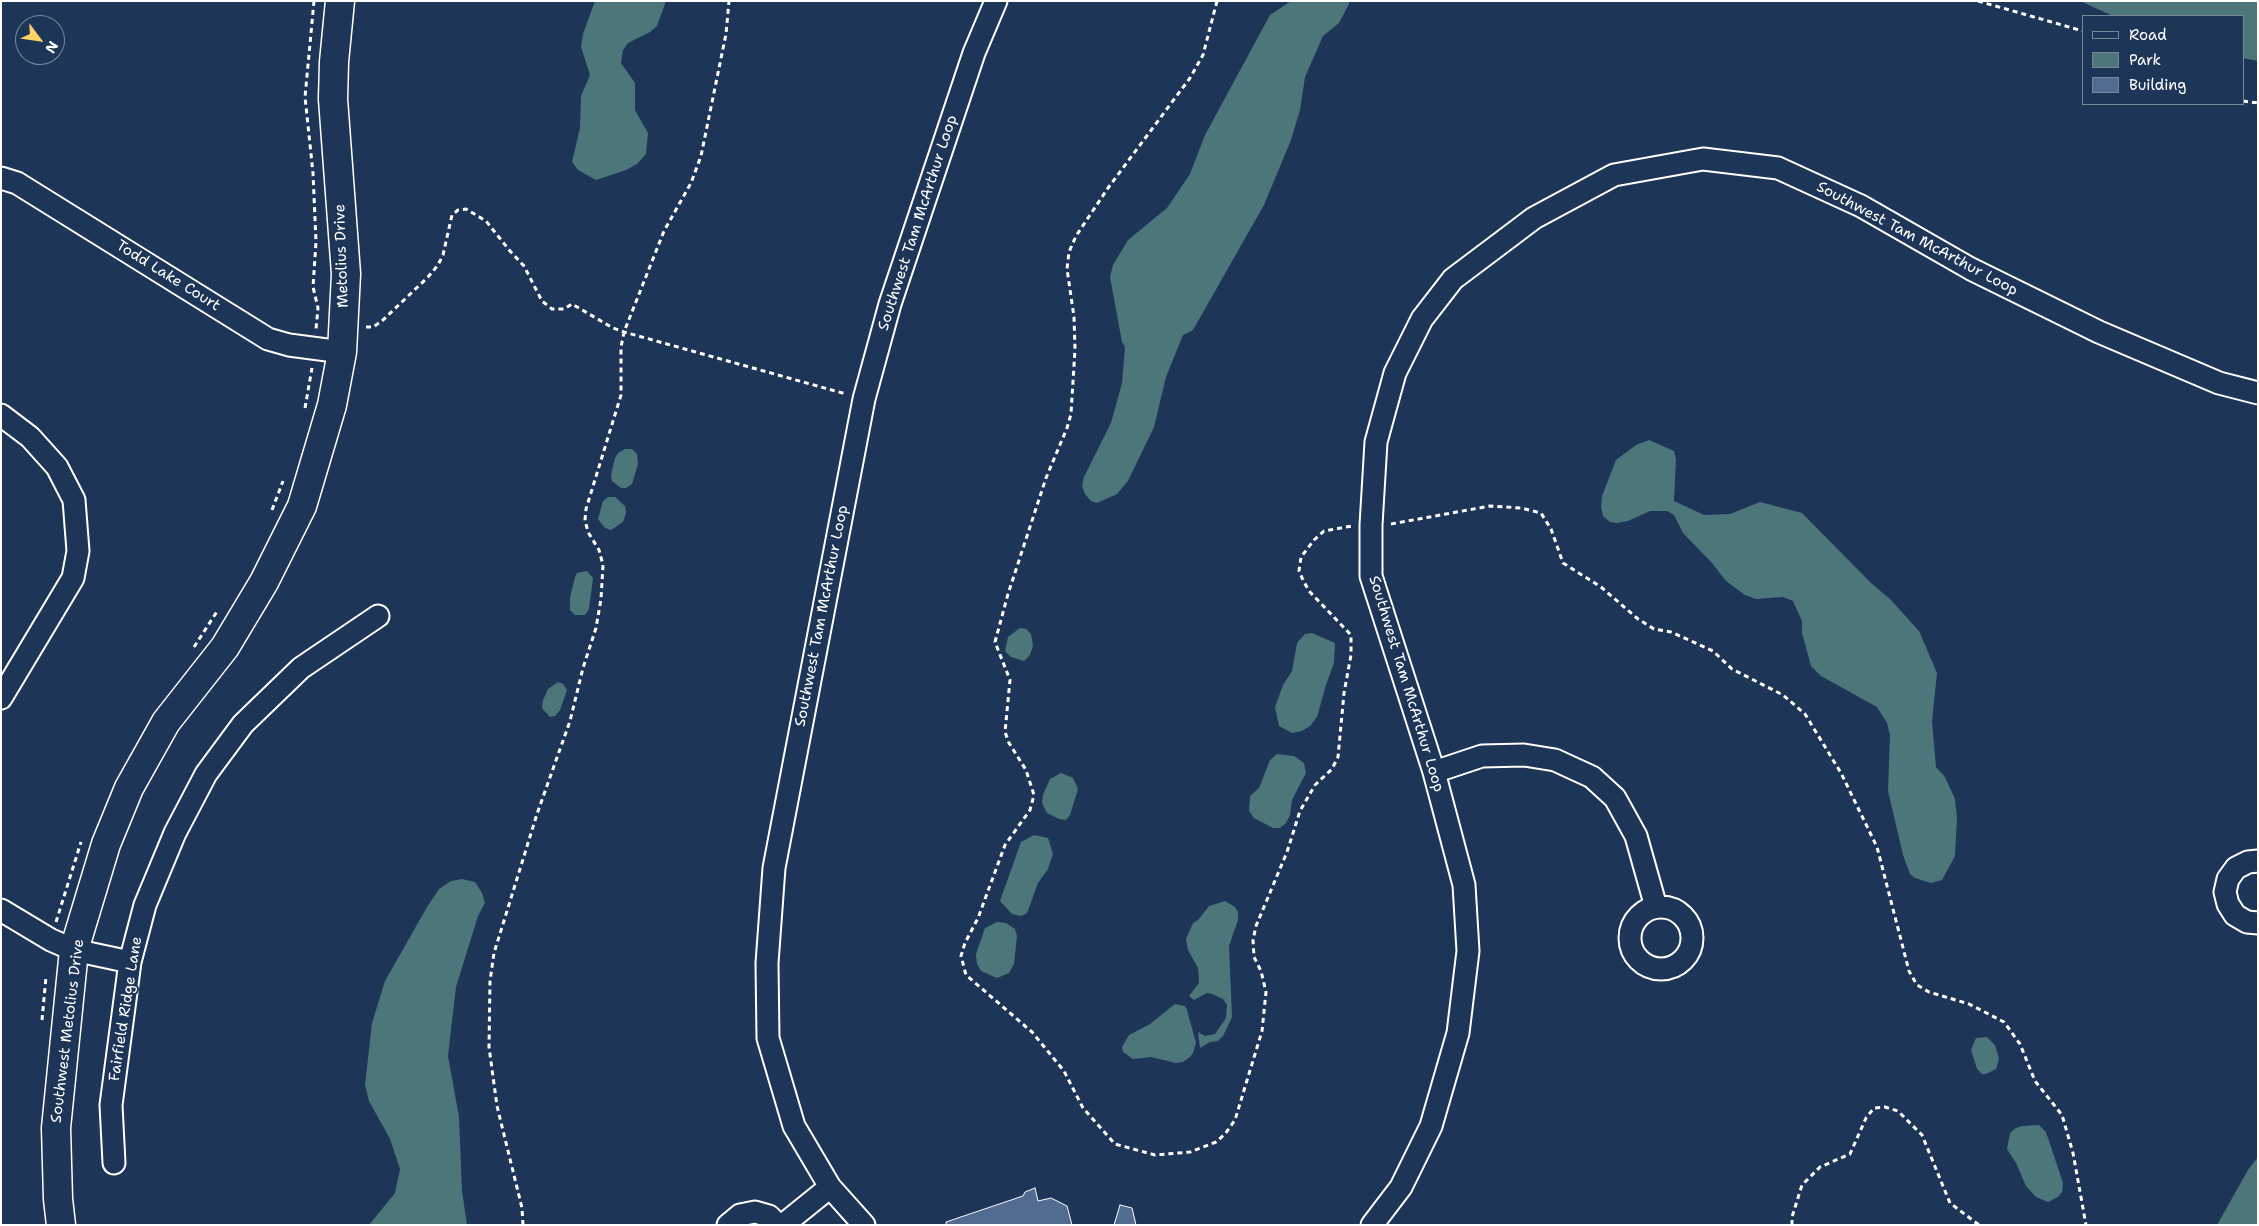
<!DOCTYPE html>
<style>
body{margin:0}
#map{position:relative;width:2259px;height:1226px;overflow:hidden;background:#1d3557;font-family:"Shantell Sans",sans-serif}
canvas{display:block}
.frame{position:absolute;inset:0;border:2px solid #fff;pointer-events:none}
.legend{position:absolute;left:2082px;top:15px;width:162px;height:90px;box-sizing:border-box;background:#1d3557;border:1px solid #77869a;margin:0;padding:6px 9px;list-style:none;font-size:15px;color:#fff}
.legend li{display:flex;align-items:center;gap:10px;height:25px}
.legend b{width:25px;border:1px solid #77869a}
.north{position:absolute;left:15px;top:15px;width:50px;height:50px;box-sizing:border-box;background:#1d3557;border:1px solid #77869a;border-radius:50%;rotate:121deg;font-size:14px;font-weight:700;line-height:20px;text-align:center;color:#fff}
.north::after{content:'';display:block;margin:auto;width:18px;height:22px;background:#ffd166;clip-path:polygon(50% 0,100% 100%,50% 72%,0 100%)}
</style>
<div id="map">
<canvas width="2259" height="1226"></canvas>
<div class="frame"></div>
<ul class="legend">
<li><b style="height:6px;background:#1d3557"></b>Road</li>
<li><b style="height:14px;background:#4d767b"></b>Park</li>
<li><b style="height:14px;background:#526b91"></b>Building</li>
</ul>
<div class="north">N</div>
</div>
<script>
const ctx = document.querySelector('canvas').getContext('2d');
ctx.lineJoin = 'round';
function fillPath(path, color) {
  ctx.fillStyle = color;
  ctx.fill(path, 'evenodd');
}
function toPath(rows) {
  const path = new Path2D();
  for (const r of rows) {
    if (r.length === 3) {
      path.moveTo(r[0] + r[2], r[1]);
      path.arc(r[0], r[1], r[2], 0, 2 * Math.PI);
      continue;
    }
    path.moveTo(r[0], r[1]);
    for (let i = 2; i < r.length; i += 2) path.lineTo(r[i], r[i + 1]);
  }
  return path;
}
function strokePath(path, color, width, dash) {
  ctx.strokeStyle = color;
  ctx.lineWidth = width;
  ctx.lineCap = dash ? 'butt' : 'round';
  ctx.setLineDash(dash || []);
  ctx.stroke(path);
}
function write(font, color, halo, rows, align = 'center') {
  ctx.font = font + ' "Shantell Sans",sans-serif';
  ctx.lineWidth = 4;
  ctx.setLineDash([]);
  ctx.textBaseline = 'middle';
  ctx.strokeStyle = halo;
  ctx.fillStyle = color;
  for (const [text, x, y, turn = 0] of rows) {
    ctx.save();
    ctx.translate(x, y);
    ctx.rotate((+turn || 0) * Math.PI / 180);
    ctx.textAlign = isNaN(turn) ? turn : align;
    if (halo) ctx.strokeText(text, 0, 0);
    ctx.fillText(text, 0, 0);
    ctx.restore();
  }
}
fillPath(toPath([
 [595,1,666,1,657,26,650,32,628,43,623,50,621,63,635,83,635,110,648,133,646,154,637,164,626,170,596,180,578,170,572,162,580,128,581,96,590,75,581,47,583,34],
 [1291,1,1349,1,1349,4,1339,23,1323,36,1305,77,1300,110,1291,140,1264,205,1193,330,1183,335,1166,377,1154,427,1128,481,1117,494,1097,503,1091,501,1085,494,1082,486,1084,477,1111,423,1122,383,1125,347,1122,342,1110,277,1113,265,1128,240,1167,208,1190,174,1205,135,1270,15],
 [2080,1,2258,1,2258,61,2243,58,2243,16,2113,16],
 [1649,440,1674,451,1676,459,1674,501,1704,515,1730,514,1760,502,1802,513,1871,583,1891,600,1919,631,1937,673,1932,721,1936,767,1945,777,1955,799,1957,818,1955,856,1942,880,1931,883,1915,878,1910,874,1903,855,1888,791,1890,735,1887,723,1877,707,1821,676,1811,666,1802,633,1802,621,1793,601,1783,597,1756,599,1745,595,1726,581,1712,563,1683,533,1674,515,1667,511,1650,511,1628,521,1617,523,1610,522,1603,516,1601,507,1602,496,1616,460,1636,445],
 [625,449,632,449,637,454,638,464,632,484,626,488,621,488,612,481,611,475,615,458,618,453],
 [608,497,615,497,625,506,626,513,623,522,611,530,605,528,598,519,603,501],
 [587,571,593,578,589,609,585,615,575,615,570,610,570,597,575,577,577,573],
 [1020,628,1026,629,1031,634,1033,646,1030,655,1024,661,1011,657,1005,651,1008,637],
 [1312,633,1335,643,1334,663,1326,685,1317,717,1310,726,1302,731,1292,733,1279,726,1275,707,1283,685,1292,671,1297,643,1305,634],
 [558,682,563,684,567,690,560,710,555,716,550,717,542,708,543,700,548,689],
 [1277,754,1294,756,1304,763,1306,773,1292,800,1290,815,1286,823,1280,828,1273,828,1254,818,1249,811,1250,796,1259,788,1270,760],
 [1061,773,1073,778,1078,789,1070,815,1066,820,1059,819,1047,813,1042,803,1043,795,1050,779],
 [1034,835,1048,838,1053,854,1048,869,1038,883,1027,913,1021,916,1012,914,1000,901,1021,842],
 [462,879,475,882,482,893,485,903,478,916,456,987,448,1056,459,1117,462,1191,467,1225,369,1225,395,1193,400,1169,390,1139,369,1101,365,1085,372,1023,385,981,427,907,439,889,451,881],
 [1225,901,1235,907,1238,912,1238,920,1229,946,1232,1017,1223,1036,1218,1041,1210,1042,1200,1048,1198,1032,1205,1036,1215,1034,1226,1018,1227,1005,1223,999,1212,994,1207,993,1194,1000,1189,996,1199,983,1198,968,1188,950,1186,939,1193,923,1198,920,1209,906],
 [997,922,1006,923,1015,929,1017,936,1014,964,1009,973,997,978,981,971,977,964,976,954,985,928],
 [1175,1004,1185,1006,1187,1010,1196,1043,1193,1053,1190,1057,1183,1062,1176,1063,1151,1057,1133,1059,1123,1052,1122,1047,1129,1035,1150,1024],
 [1987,1037,1995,1045,1999,1059,1996,1069,1986,1074,1982,1074,1977,1069,1971,1050,1976,1038],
 [2039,1125,2046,1132,2063,1183,2062,1192,2058,1197,2048,1202,2036,1197,2026,1186,2016,1163,2007,1149,2010,1133,2016,1128,2022,1126],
 [2258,1157,2258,1225,2217,1225,2248,1170]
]), '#4d767b');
const building = toPath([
 [1035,1188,1038,1201,1051,1198,1067,1206,1072,1225,946,1225,946,1222,1023,1196,1025,1192,1035,1188],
 [1120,1205,1132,1208,1136,1225,1114,1225,1120,1205]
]);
fillPath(building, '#526b91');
strokePath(building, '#fff', 1);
const minor = toPath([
 [1,178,17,183,268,339,289,345,342,352],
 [1,415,30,437,57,467,74,500,78,551,73,578,1,698],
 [1434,772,1482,756,1524,755,1555,760,1592,777,1615,798,1636,836,1656,907],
 [2258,861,2248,862,2236,868,2228,879,2225,892,2228,904,2235,915,2247,922,2258,923],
 [1661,938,31],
 [1,910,51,940,74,950,130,962],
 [114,1163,111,1105,130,962,145,905,175,833,206,774,243,724,301,668,378,616],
 [728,1225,740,1215,755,1212,769,1216,778,1225],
 [783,1225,830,1187],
 [864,1225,830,1187,794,1126,768,1038,767,963,774,868,864,399,890,304,974,53,996,1],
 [1372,1225,1401,1187,1431,1126,1458,1033,1468,951,1464,885,1434,772,1371,576,1371,525,1376,442,1395,373,1422,319,1453,279,1534,218,1614,175,1703,159,1778,168,1861,206,1971,269,2099,332,2219,383,2258,393]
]);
const tertiary = toPath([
 [61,1225,58,1199,56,1128,74,950,106,844,129,788,166,722,225,647,264,582,302,506,332,405,342,352,346,274,333,99,334,62,340,1]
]);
strokePath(minor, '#fff', 25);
strokePath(tertiary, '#fff', 31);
strokePath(toPath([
 [314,1,305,97,313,173,316,242,313,287,318,308,316,329],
 [1217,1,1203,55,1190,78,1108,188,1076,236,1069,252,1067,269,1074,317,1075,349,1071,414,1067,428,1046,478,1008,594,995,642,1010,680,1005,732,1009,743,1026,770,1034,795,1030,810,1005,845,978,918,965,943,961,956,966,975,1032,1032,1064,1071,1083,1108,1115,1144,1155,1155,1190,1152,1216,1142,1225,1134,1235,1120,1262,1031,1266,992,1261,971,1254,957,1253,940,1256,926,1287,852,1300,811,1315,785,1332,769,1338,757,1344,693,1351,655,1351,635,1309,591,1303,580,1299,571,1301,557,1314,540,1324,531,1352,526],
 [1978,1,2083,31],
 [2243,101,2258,103],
 [366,327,373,327,382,321,428,277,438,265,443,255,452,215,458,210,466,209,486,221,510,251,524,266,542,301,552,309,564,309,572,304,613,328,624,332,846,394],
 [305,408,312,368],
 [272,510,283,481],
 [1391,524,1490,506,1521,508,1541,513,1551,529,1563,563,1601,587,1638,619,1654,629,1671,632,1713,651,1732,669,1783,695,1805,714,1841,773,1877,847,1909,971,1917,985,1929,992,1969,1004,2004,1022,2020,1044,2035,1081,2062,1115,2073,1153,2086,1225],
 [194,647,218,610],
 [56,922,81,842],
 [42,1020,46,977],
 [523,1225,522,1208,497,1106,489,1047,490,981,494,953,537,814,570,721,583,668,596,628,601,599,603,565,599,550,588,532,585,520,586,509,621,395,621,347,624,332,664,231,691,183,701,156,726,34,729,1],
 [1792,1225,1792,1217,1802,1185,1820,1167,1850,1154,1866,1118,1874,1108,1885,1107,1898,1111,1922,1135,1950,1203,1979,1225]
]), '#fff', 3, [5, 4]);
strokePath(minor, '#1d3557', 21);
strokePath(tertiary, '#1d3557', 28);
write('15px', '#fff', '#1d3557', [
 ["Southwest Tam McArthur Loop",918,223,-72],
 ["Southwest Tam McArthur Loop",1917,239,28],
 ["Metolius Drive",342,256,-92],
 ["Todd Lake Court",168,276,32],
 ["Southwest Tam McArthur Loop",822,616,-79],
 ["Southwest Tam McArthur Loop",1406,684,73],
 ["Fairfield Ridge Lane",126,1009,-81],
 ["Southwest Metolius Drive",68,1031,-83]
]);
</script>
